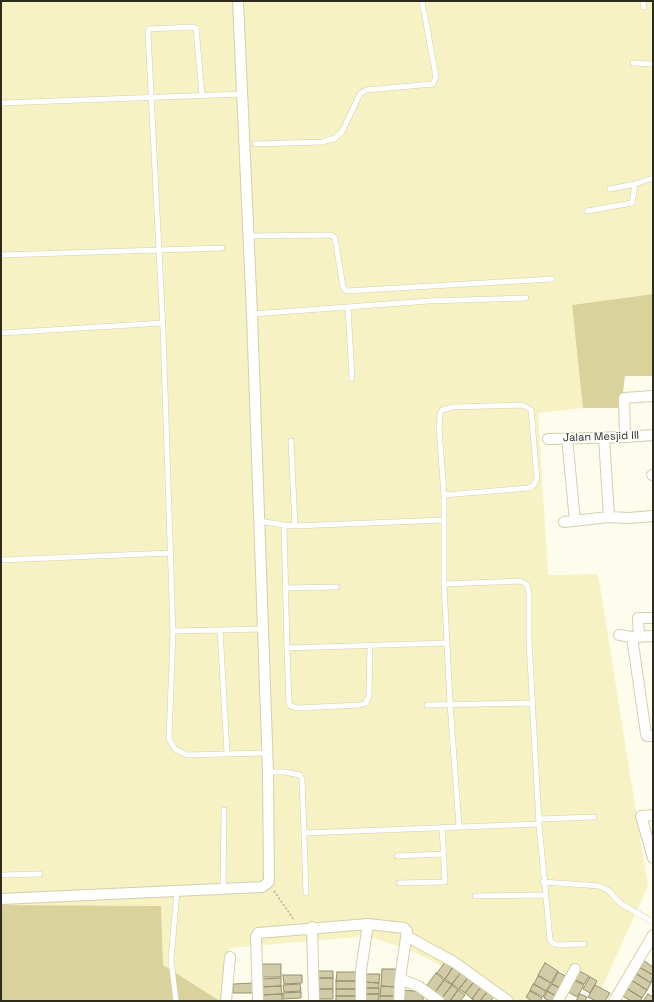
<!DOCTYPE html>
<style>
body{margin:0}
#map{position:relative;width:654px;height:1002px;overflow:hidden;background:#fefded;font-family:"Space Grotesk",sans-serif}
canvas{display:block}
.frame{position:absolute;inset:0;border:2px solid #2e2c1e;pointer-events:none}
</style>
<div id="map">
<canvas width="654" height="1002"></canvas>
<div class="frame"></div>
</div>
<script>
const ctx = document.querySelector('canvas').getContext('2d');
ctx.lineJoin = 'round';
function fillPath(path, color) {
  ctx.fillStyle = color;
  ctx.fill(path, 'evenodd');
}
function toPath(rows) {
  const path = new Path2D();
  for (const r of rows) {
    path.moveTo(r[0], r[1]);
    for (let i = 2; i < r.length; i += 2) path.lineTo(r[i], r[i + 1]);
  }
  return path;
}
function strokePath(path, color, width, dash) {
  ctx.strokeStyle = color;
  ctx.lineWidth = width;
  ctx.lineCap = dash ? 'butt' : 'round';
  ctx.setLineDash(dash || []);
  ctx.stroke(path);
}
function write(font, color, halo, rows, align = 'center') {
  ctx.font = font + ' "Space Grotesk",sans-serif';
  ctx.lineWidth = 3;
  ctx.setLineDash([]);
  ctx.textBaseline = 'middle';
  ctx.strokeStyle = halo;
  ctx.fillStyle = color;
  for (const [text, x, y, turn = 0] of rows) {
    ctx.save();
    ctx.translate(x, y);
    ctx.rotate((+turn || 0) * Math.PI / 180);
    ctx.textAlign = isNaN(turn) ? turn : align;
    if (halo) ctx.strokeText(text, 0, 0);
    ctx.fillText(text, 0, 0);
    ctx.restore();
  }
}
fillPath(toPath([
 [1,1,653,1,653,294,572,305,583,408,538,413,548,575,598,574,648,886,599,994,552,966,532,1001,509,1001,418,954,368,936,229,948,224,1001,220,1001,163,965,161,906,1,905]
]), '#f7f2c4');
fillPath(toPath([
 [653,294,653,376,625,376,621,408,583,408,572,305],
 [1,905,161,906,163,965,220,1001,1,1001]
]), '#d9d29a');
const building = toPath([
 [448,958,455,964,445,979,437,973,448,958],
 [643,960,653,967,653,975,639,967,643,960],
 [545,963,558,971,551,983,538,975,545,963],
 [261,964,281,964,281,977,261,977,261,964],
 [455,964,463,970,452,984,445,979,455,964],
 [639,967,653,975,651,983,635,973,639,967],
 [382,969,397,969,396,987,381,986,382,969],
 [463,970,470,975,459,989,452,984,463,970],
 [577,970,589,976,584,984,572,978,577,970],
 [317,971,333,971,333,978,317,978,317,971],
 [337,972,356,972,356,981,336,981,337,972],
 [558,972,569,978,562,989,552,984,558,972],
 [436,973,444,980,434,994,425,988,436,973],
 [635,973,651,983,647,990,631,980,635,973],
 [364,974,380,974,379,983,364,982,364,974],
 [283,975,302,975,302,983,284,984,283,975],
 [470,975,476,979,465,993,459,989,470,975],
 [538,976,551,983,546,991,534,984,538,976],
 [590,977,597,981,590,993,583,989,590,977],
 [281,978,281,986,261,987,261,979,281,978],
 [317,978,333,978,333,989,317,989,317,978],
 [476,979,483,984,472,999,465,993,476,979],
 [571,979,584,985,577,997,565,990,571,979],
 [444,980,452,985,441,999,434,994,444,980],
 [631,980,647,990,642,998,626,988,631,980],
 [336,981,356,981,356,989,336,989,336,981],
 [364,982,379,983,379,988,363,988,364,982],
 [255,983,255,993,233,993,233,984,255,983],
 [300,984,301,991,284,992,283,985,300,984],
 [483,984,489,989,480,1001,475,1001,472,999,483,984],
 [533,984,546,991,543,997,530,990,533,984],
 [552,984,562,989,558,997,547,991,552,984],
 [452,985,458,990,450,1001,443,1001,441,999,452,985],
 [595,985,610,993,605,1001,596,1001,588,997,595,985],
 [281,986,282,994,261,995,261,987,281,986],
 [381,986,396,987,395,996,380,996,381,986],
 [363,988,379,988,379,994,363,994,363,988],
 [626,988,642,998,640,1001,631,1001,621,995,626,988],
 [317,989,333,989,333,999,317,999,317,989],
 [336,989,356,989,356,996,336,996,336,989],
 [489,989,496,994,491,1001,480,1001,489,989],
 [404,990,423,992,423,1001,403,1001,404,990],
 [458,990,465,995,460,1001,450,1001,458,990],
 [530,991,542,998,540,1001,532,1001,526,997,530,991],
 [547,991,558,997,556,1001,549,1001,544,998,547,991],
 [301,992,301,998,283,999,283,993,301,992],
 [282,994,282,1001,261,1001,261,995,282,994],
 [363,994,379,994,378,1001,362,1001,363,994],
 [580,994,587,997,585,1001,576,1001,580,994],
 [648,994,653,997,653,1001,643,1001,648,994],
 [336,996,356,996,356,1001,336,1001,336,996],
 [380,996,395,996,396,1001,380,1001,380,996]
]);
fillPath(building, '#d1cca7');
strokePath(building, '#95916d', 1);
const lane = toPath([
 [643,1,644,7],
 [633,63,653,64],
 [202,95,196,28,192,27,149,29,148,33,163,330,173,631,169,739,175,749,187,755,266,753],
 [1,103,242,94],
 [255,144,322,142,335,138,342,132,360,94,366,90,433,84,436,77,422,1],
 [610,189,635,184,653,178],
 [587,211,632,203,635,184],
 [248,236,331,235,335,238,343,287,346,291,552,279],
 [1,255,222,248],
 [348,307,352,379],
 [252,314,429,301,526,298],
 [1,333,163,323],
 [291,441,295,526],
 [444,495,529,488,534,485,537,479,531,410,523,405,453,407,442,410,440,414,439,428,444,495,444,584],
 [443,520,295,526,284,525,287,648,447,643],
 [259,521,284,525],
 [1,560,170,553],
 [286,588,337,587],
 [220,630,227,753],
 [173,631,263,629],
 [287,648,289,703,291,706,298,708,360,705,366,703,369,695,370,646],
 [427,705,533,703],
 [268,772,285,772,300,775,302,779,304,833,539,824,529,641,529,593,527,585,521,581,444,584,450,704,459,826],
 [539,819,594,817],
 [539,824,550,940,553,943,558,945,584,944],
 [304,833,306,893],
 [397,856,444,854],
 [1,875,40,874],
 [543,882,599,886,608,890,620,903,653,922],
 [399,883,445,882,442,827],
 [223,888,224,810],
 [475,896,545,895],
 [176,1001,171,960,177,891]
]);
const street = toPath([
 [625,437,624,398,653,396],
 [567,438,575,521],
 [604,438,609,517],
 [548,439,625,437,653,435],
 [652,475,653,475],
 [564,522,609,517,629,518,653,516],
 [619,635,632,637,653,636],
 [632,637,646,734,647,736,653,736],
 [639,637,638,618,653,618],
 [653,815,641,816,653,858],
 [1,899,262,887,269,882,268,772,252,314,238,1],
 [312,927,314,1001],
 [406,936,454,962,508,1001],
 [400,979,418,986,439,1001],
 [226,1001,230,957],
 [258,1001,256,937,258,933,368,924,404,928,407,931,400,979,399,1001],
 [361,1001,361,970,368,924],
 [558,1001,575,969],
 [614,1001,653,935]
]);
strokePath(lane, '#d3cfaa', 6);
strokePath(street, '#d3cfaa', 12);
strokePath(toPath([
 [274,891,294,920]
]), '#afae9f', 1.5, [2, 2]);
strokePath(lane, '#fff', 5);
strokePath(street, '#fff', 10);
write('11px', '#2e2c1e', '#fff', [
 ["Jalan Mesjid III",601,437,-2]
]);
</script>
